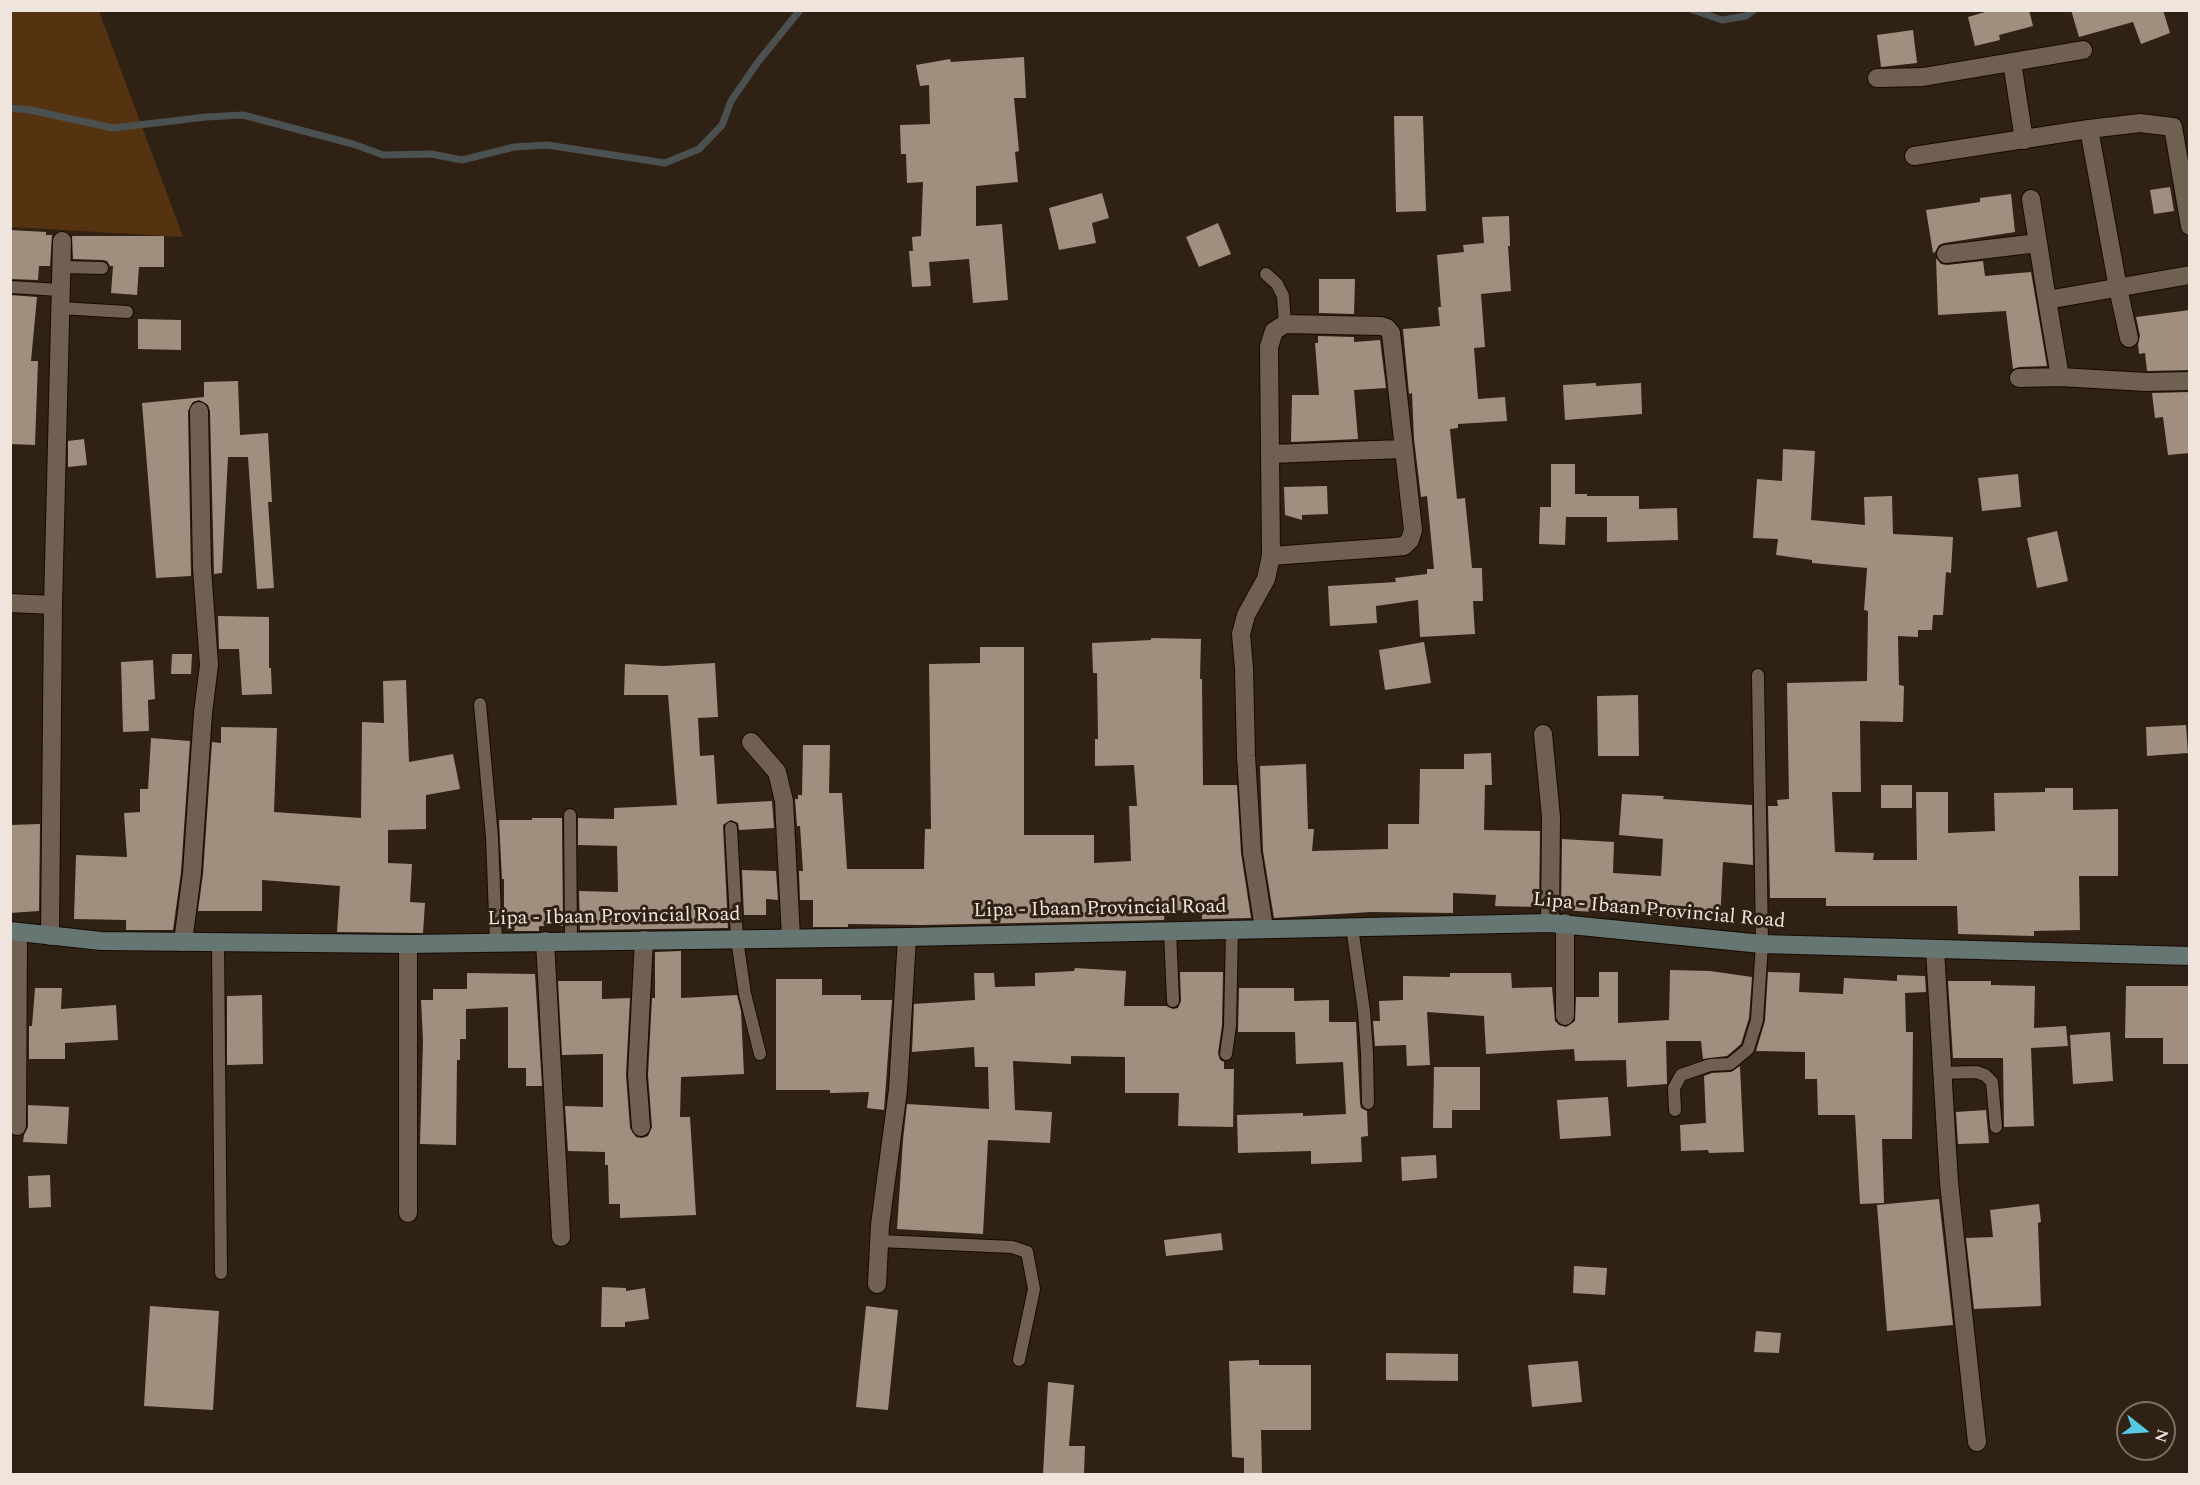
<!DOCTYPE html>
<style>
body{margin:0}
#map{position:relative;width:2200px;height:1485px;overflow:hidden;background:#2f2114;font-family:Spectral,serif}
canvas{display:block}
.frame{position:absolute;inset:0;border:12px solid #efe5dd;pointer-events:none}
.north{position:absolute;left:2116px;top:1401px;width:60px;height:60px;box-sizing:border-box;background:#2f2114;border:2px solid #7c6f64;border-radius:50%;rotate:107deg;font-size:16px;font-weight:700;line-height:24px;text-align:center;color:#efe5dd}
.north::after{content:'';display:block;margin:auto;width:21px;height:27px;background:#58c9e3;clip-path:polygon(50% 0,100% 100%,50% 72%,0 100%)}
</style>
<div id="map">
<canvas width="2200" height="1485"></canvas>
<div class="frame"></div>
<div class="north">N</div>
</div>
<script>
const ctx = document.querySelector('canvas').getContext('2d');
ctx.lineJoin = 'round';
function fillPath(path, color) {
  ctx.fillStyle = color;
  ctx.fill(path, 'evenodd');
}
function toPath(rows) {
  const path = new Path2D();
  for (const r of rows) {
    path.moveTo(r[0], r[1]);
    for (let i = 2; i < r.length; i += 2) path.lineTo(r[i], r[i + 1]);
  }
  return path;
}
function strokePath(path, color, width, dash) {
  ctx.strokeStyle = color;
  ctx.lineWidth = width;
  ctx.lineCap = dash ? 'butt' : 'round';
  ctx.setLineDash(dash || []);
  ctx.stroke(path);
}
function write(font, color, halo, rows, align = 'center') {
  ctx.font = font + ' Spectral,serif';
  ctx.lineWidth = 6;
  ctx.setLineDash([]);
  ctx.textBaseline = 'middle';
  ctx.strokeStyle = halo;
  ctx.fillStyle = color;
  for (const [text, x, y, turn = 0] of rows) {
    ctx.save();
    ctx.translate(x, y);
    ctx.rotate((+turn || 0) * Math.PI / 180);
    ctx.textAlign = isNaN(turn) ? turn : align;
    if (halo) ctx.strokeText(text, 0, 0);
    ctx.fillText(text, 0, 0);
    ctx.restore();
  }
}
fillPath(toPath([
 [10,11,99,11,183,237,11,227]
]), '#553310');
strokePath(toPath([
 [1693,10,1722,20,1746,16,1754,10],
 [10,108,30,110,113,128,206,117,243,115,353,144,383,155,431,154,462,160,514,147,547,145,665,163,699,149,722,125,731,101,758,62,800,10]
]), '#4b5151', 7);
fillPath(toPath([
 [1992,10,2029,10,2033,26,1999,35,2000,40,1975,46,1968,17],
 [2071,10,2163,10,2170,33,2141,44,2133,22,2079,37],
 [1913,30,1917,63,1881,67,1877,35],
 [1024,57,1026,98,1014,98,1019,151,1015,152,1018,182,976,186,976,226,1002,224,1008,300,973,303,969,259,929,262,931,286,912,287,909,251,913,251,912,237,921,236,923,182,907,183,906,154,901,154,900,125,930,124,929,85,920,86,916,65,950,59,951,62],
 [1394,116,1423,116,1426,211,1396,212],
 [2170,187,2174,211,2154,214,2150,190],
 [1102,193,1109,218,1092,223,1096,243,1059,250,1049,208],
 [2011,194,2015,232,1944,243,1939,245,1935,252,1933,253,1926,210,1980,202,1980,198],
 [1509,216,1510,246,1508,246,1511,291,1481,294,1485,347,1474,348,1478,399,1505,397,1507,421,1458,424,1458,428,1450,429,1457,499,1465,498,1472,568,1482,568,1483,601,1473,601,1475,634,1420,637,1418,600,1376,606,1377,623,1330,626,1328,586,1396,582,1395,578,1427,574,1427,569,1434,569,1427,496,1421,497,1414,439,1412,393,1409,394,1403,329,1440,326,1438,307,1441,307,1437,255,1464,252,1463,245,1484,243,1482,217],
 [1218,223,1231,254,1199,267,1186,237],
 [10,230,46,232,46,235,52,235,50,266,39,266,38,280,10,279],
 [72,236,164,236,164,267,139,267,137,295,111,293,113,266,110,266,107,261,103,260,73,259],
 [1936,258,1941,264,1947,265,1983,261,1985,276,2031,272,2047,366,2019,367,2013,369,2006,311,1938,315],
 [1319,279,1355,279,1354,314,1319,313],
 [10,295,37,297,31,361,38,361,35,445,10,444],
 [2190,310,2190,370,2147,371,2145,353,2139,354,2138,344,2140,336,2136,317],
 [138,319,181,320,181,350,138,349],
 [1318,336,1354,337,1354,342,1380,340,1386,388,1354,390,1358,439,1291,442,1292,395,1319,395,1315,343,1318,343],
 [238,381,240,435,268,433,272,502,268,502,274,588,257,589,248,457,228,457,222,573,214,574,210,411,208,405,199,400,193,402,188,411,191,576,156,578,142,403,204,397,204,382],
 [1596,383,1596,386,1641,383,1642,414,1565,420,1563,385],
 [2190,392,2190,453,2168,455,2163,417,2155,418,2152,393],
 [84,439,87,465,68,467,68,441],
 [1783,449,1815,451,1811,520,1865,525,1864,497,1892,496,1893,534,1953,537,1951,573,1946,572,1943,615,1933,615,1932,630,1918,630,1918,637,1898,636,1899,685,1904,686,1903,722,1860,721,1861,792,1832,792,1835,852,1874,853,1873,860,1917,860,1916,792,1948,792,1948,833,1995,831,1994,793,2045,792,2045,788,2073,788,2073,810,2118,809,2118,876,2079,876,2080,930,2034,931,2034,936,1958,934,1957,906,1826,906,1826,898,1770,898,1768,806,1778,806,1777,800,1789,799,1787,683,1867,681,1868,611,1864,610,1867,568,1812,563,1812,560,1776,555,1778,539,1753,538,1757,479,1782,481],
 [1551,464,1575,464,1575,494,1587,494,1587,496,1639,496,1639,509,1677,508,1678,540,1607,542,1607,517,1566,517,1565,545,1539,544,1540,507,1551,507],
 [2018,474,2021,507,1982,511,1978,478],
 [1327,486,1328,514,1302,515,1302,520,1285,515,1284,487],
 [2057,531,2068,581,2037,588,2027,538],
 [218,616,269,617,269,668,271,668,272,694,242,695,239,649,219,649],
 [1151,638,1201,639,1200,679,1202,679,1203,785,1237,785,1241,853,1251,918,1202,919,1202,911,1165,910,1164,920,922,925,848,924,848,927,813,927,813,900,800,900,799,871,803,871,800,826,797,826,795,799,798,799,798,795,802,795,803,745,830,745,829,793,842,793,847,869,924,869,925,829,931,829,929,664,980,663,980,647,1024,647,1024,835,1094,835,1094,863,1131,861,1129,806,1137,806,1134,765,1095,766,1095,739,1098,739,1097,673,1093,673,1092,643,1151,640],
 [1424,642,1431,683,1385,690,1379,650],
 [172,654,192,654,191,674,171,674],
 [153,660,155,699,148,700,149,731,123,732,121,662],
 [715,663,718,717,698,718,700,756,714,755,717,804,772,801,774,828,739,830,738,823,731,820,723,825,728,928,580,930,579,891,618,892,617,846,578,845,578,818,614,819,614,808,677,805,668,695,624,695,625,664,663,666],
 [406,680,409,762,453,754,460,789,426,795,426,829,388,830,388,863,412,864,410,902,425,903,423,933,337,932,340,886,262,880,262,911,198,911,203,874,212,742,221,743,221,727,277,728,274,812,361,818,362,722,384,723,383,681],
 [1638,695,1639,756,1598,756,1597,696],
 [2186,725,2188,753,2147,756,2146,727],
 [151,738,190,741,181,872,173,930,126,930,126,920,74,919,76,855,127,857,124,813,140,812,140,789,148,789],
 [1491,753,1492,785,1485,785,1484,830,1540,831,1539,907,1495,906,1496,895,1453,893,1453,913,1371,912,1274,918,1263,851,1260,766,1306,764,1308,829,1314,829,1312,851,1388,849,1388,824,1419,824,1420,769,1464,769,1464,754],
 [1881,785,1912,785,1912,808,1881,808],
 [1622,794,1664,796,1663,799,1752,805,1753,865,1723,862,1720,922,1658,918,1658,913,1610,910,1610,913,1561,910,1562,839,1614,842,1613,873,1661,876,1663,839,1619,835],
 [532,818,562,818,563,926,539,926,539,931,510,931,509,922,504,922,504,879,502,879,499,820,532,820],
 [40,824,39,911,10,913,10,825],
 [742,870,776,871,778,900,766,899,766,915,744,915],
 [681,951,681,998,737,995,741,1011,744,1074,681,1077,680,1117,690,1117,696,1215,620,1218,620,1204,609,1204,608,1165,605,1165,605,1152,568,1151,565,1106,603,1107,603,1054,562,1055,558,981,602,981,602,999,630,998,626,1075,630,1128,636,1137,642,1138,648,1136,652,1127,648,1075,652,998,655,998,655,952],
 [1075,968,1126,971,1124,1006,1166,1006,1173,1009,1178,1008,1181,1001,1180,972,1223,972,1222,1025,1218,1053,1220,1060,1224,1062,1224,1069,1234,1069,1233,1127,1178,1126,1179,1093,1125,1093,1125,1057,1071,1056,1071,1064,1013,1061,1015,1110,1052,1112,1050,1143,988,1140,983,1234,897,1229,903,1140,907,1104,989,1109,988,1067,975,1067,974,1047,912,1052,914,1004,975,1000,974,973,994,973,995,987,1035,986,1035,973,1074,971],
 [1670,970,1710,971,1752,977,1749,1018,1741,1044,1727,1056,1703,1059,1701,1041,1666,1041,1667,1084,1627,1087,1626,1060,1575,1061,1574,1049,1486,1054,1484,1016,1427,1012,1430,1065,1407,1066,1406,1045,1375,1046,1373,1021,1380,1021,1379,1001,1403,1000,1403,976,1450,977,1450,973,1511,973,1512,988,1552,987,1555,1021,1559,1025,1566,1027,1575,1021,1576,997,1599,997,1599,972,1618,972,1618,1023,1669,1020],
 [1768,972,1800,973,1799,992,1843,994,1844,978,1897,981,1897,975,1925,976,1926,992,1905,993,1906,1032,1913,1032,1912,1139,1882,1139,1884,1203,1860,1204,1855,1115,1818,1115,1817,1079,1805,1079,1805,1052,1756,1051,1765,1021],
 [467,973,535,974,542,1086,526,1086,526,1068,508,1068,508,1007,466,1009,466,1039,460,1039,460,1060,457,1060,456,1145,420,1144,423,1041,421,1000,433,1000,433,989,467,989],
 [776,979,822,979,822,995,861,995,861,1000,892,1000,884,1110,867,1108,869,1092,830,1093,830,1090,776,1090],
 [1948,981,1991,981,1991,985,2035,986,2034,1028,2066,1026,2068,1046,2031,1048,2034,1126,2004,1127,2003,1058,1953,1058],
 [2126,986,2190,986,2190,1064,2163,1064,2163,1038,2125,1038],
 [35,988,62,988,61,1009,116,1005,118,1040,65,1043,65,1059,29,1059,29,1026,32,1026],
 [1239,988,1294,988,1294,1001,1329,1000,1329,1022,1356,1022,1360,1103,1361,1108,1367,1111,1368,1136,1361,1137,1362,1162,1311,1164,1311,1151,1238,1153,1237,1115,1303,1113,1303,1116,1346,1114,1343,1062,1296,1064,1295,1032,1238,1032],
 [262,995,263,1064,227,1065,227,996],
 [2110,1032,2113,1081,2073,1084,2070,1035],
 [1740,1066,1744,1152,1709,1153,1708,1150,1681,1151,1680,1125,1706,1123,1704,1076,1712,1073,1731,1072],
 [1434,1067,1480,1067,1480,1110,1452,1110,1452,1128,1433,1128],
 [1608,1097,1611,1136,1560,1139,1557,1100],
 [28,1105,69,1107,67,1144,23,1142,24,1135,28,1127],
 [1986,1110,1989,1143,1958,1144,1956,1112],
 [1436,1155,1437,1178,1402,1181,1401,1157],
 [50,1175,51,1207,29,1208,28,1176],
 [1939,1199,1953,1325,1887,1331,1877,1205],
 [2039,1204,2041,1222,2038,1223,2041,1306,1974,1309,1966,1238,1993,1237,1990,1210],
 [1221,1233,1223,1250,1166,1256,1164,1240],
 [1574,1266,1607,1268,1605,1295,1573,1293],
 [602,1287,626,1288,626,1291,645,1288,649,1319,625,1322,625,1327,601,1327],
 [150,1306,219,1311,213,1410,144,1406],
 [866,1306,898,1310,888,1410,856,1407],
 [1756,1331,1781,1333,1779,1353,1754,1352],
 [1386,1353,1458,1354,1458,1381,1386,1380],
 [1259,1360,1259,1365,1311,1365,1311,1430,1261,1430,1262,1474,1244,1474,1244,1458,1232,1457,1229,1361],
 [1578,1361,1582,1402,1532,1407,1528,1365],
 [1048,1382,1074,1385,1069,1446,1085,1446,1084,1474,1043,1474]
]), '#a08e7e');
const lane = toPath([
 [61,267,102,268],
 [1266,274,1277,284,1283,296,1285,324],
 [10,287,60,290],
 [60,308,127,312],
 [480,704,492,837,496,942],
 [570,815,571,941],
 [731,828,737,939,745,994,760,1054],
 [1352,927,1364,1011,1367,1053,1368,1103],
 [1170,931,1173,1001],
 [218,942,221,1273],
 [1226,1054,1230,1026,1232,929],
 [1942,1073,1976,1072,1985,1075,1992,1082,1996,1127],
 [1675,1110,1674,1088,1681,1075,1710,1065,1730,1064,1748,1049,1757,1020,1762,944,1758,675],
 [880,1241,1012,1247,1027,1252,1034,1289,1019,1360]
]);
const street = toPath([
 [2012,62,2024,140],
 [1877,78,1923,77,2083,50],
 [1914,156,2089,129],
 [2031,199,2047,300],
 [1946,254,2038,243],
 [2190,275,2047,300,2060,377,2146,382,2190,381],
 [2129,338,2118,288,2089,129,2140,123,2173,127,2190,226],
 [2019,378,2060,377],
 [1271,454,1402,449],
 [10,603,53,605],
 [1543,734,1551,817,1550,923],
 [751,742,777,772,784,801,791,938],
 [1565,923,1565,1016],
 [1264,928,1252,852,1246,756,1244,668,1241,634,1246,615,1266,579,1271,556,1269,347,1274,331,1285,324,1381,326,1387,328,1391,333,1413,530,1410,540,1404,546,1394,547,1271,556],
 [50,936,53,605,62,241],
 [545,941,561,1237],
 [183,942,192,873,203,713,209,665,202,568,199,411],
 [1935,950,1949,1183,1977,1442],
 [17,1126,18,933],
 [641,1127,637,1075,644,940],
 [408,1213,408,944],
 [877,1284,880,1225,898,1090,907,937]
]);
const secondary = toPath([
 [10,931,101,941,408,944,907,937,1550,923,1762,944,2190,956]
]);
strokePath(lane, '#170a02', 14);
strokePath(street, '#170a02', 20);
strokePath(secondary, '#170a02', 20);
strokePath(lane, '#706051', 12);
strokePath(street, '#706051', 18);
strokePath(secondary, '#657673', 18);
write('20px', '#efe5dd', '#2f2114', [
 ["Lipa - Ibaan Provincial Road",1100,910,-1],
 ["Lipa - Ibaan Provincial Road",1659,912,5],
 ["Lipa - Ibaan Provincial Road",614,918,-1]
]);
</script>
